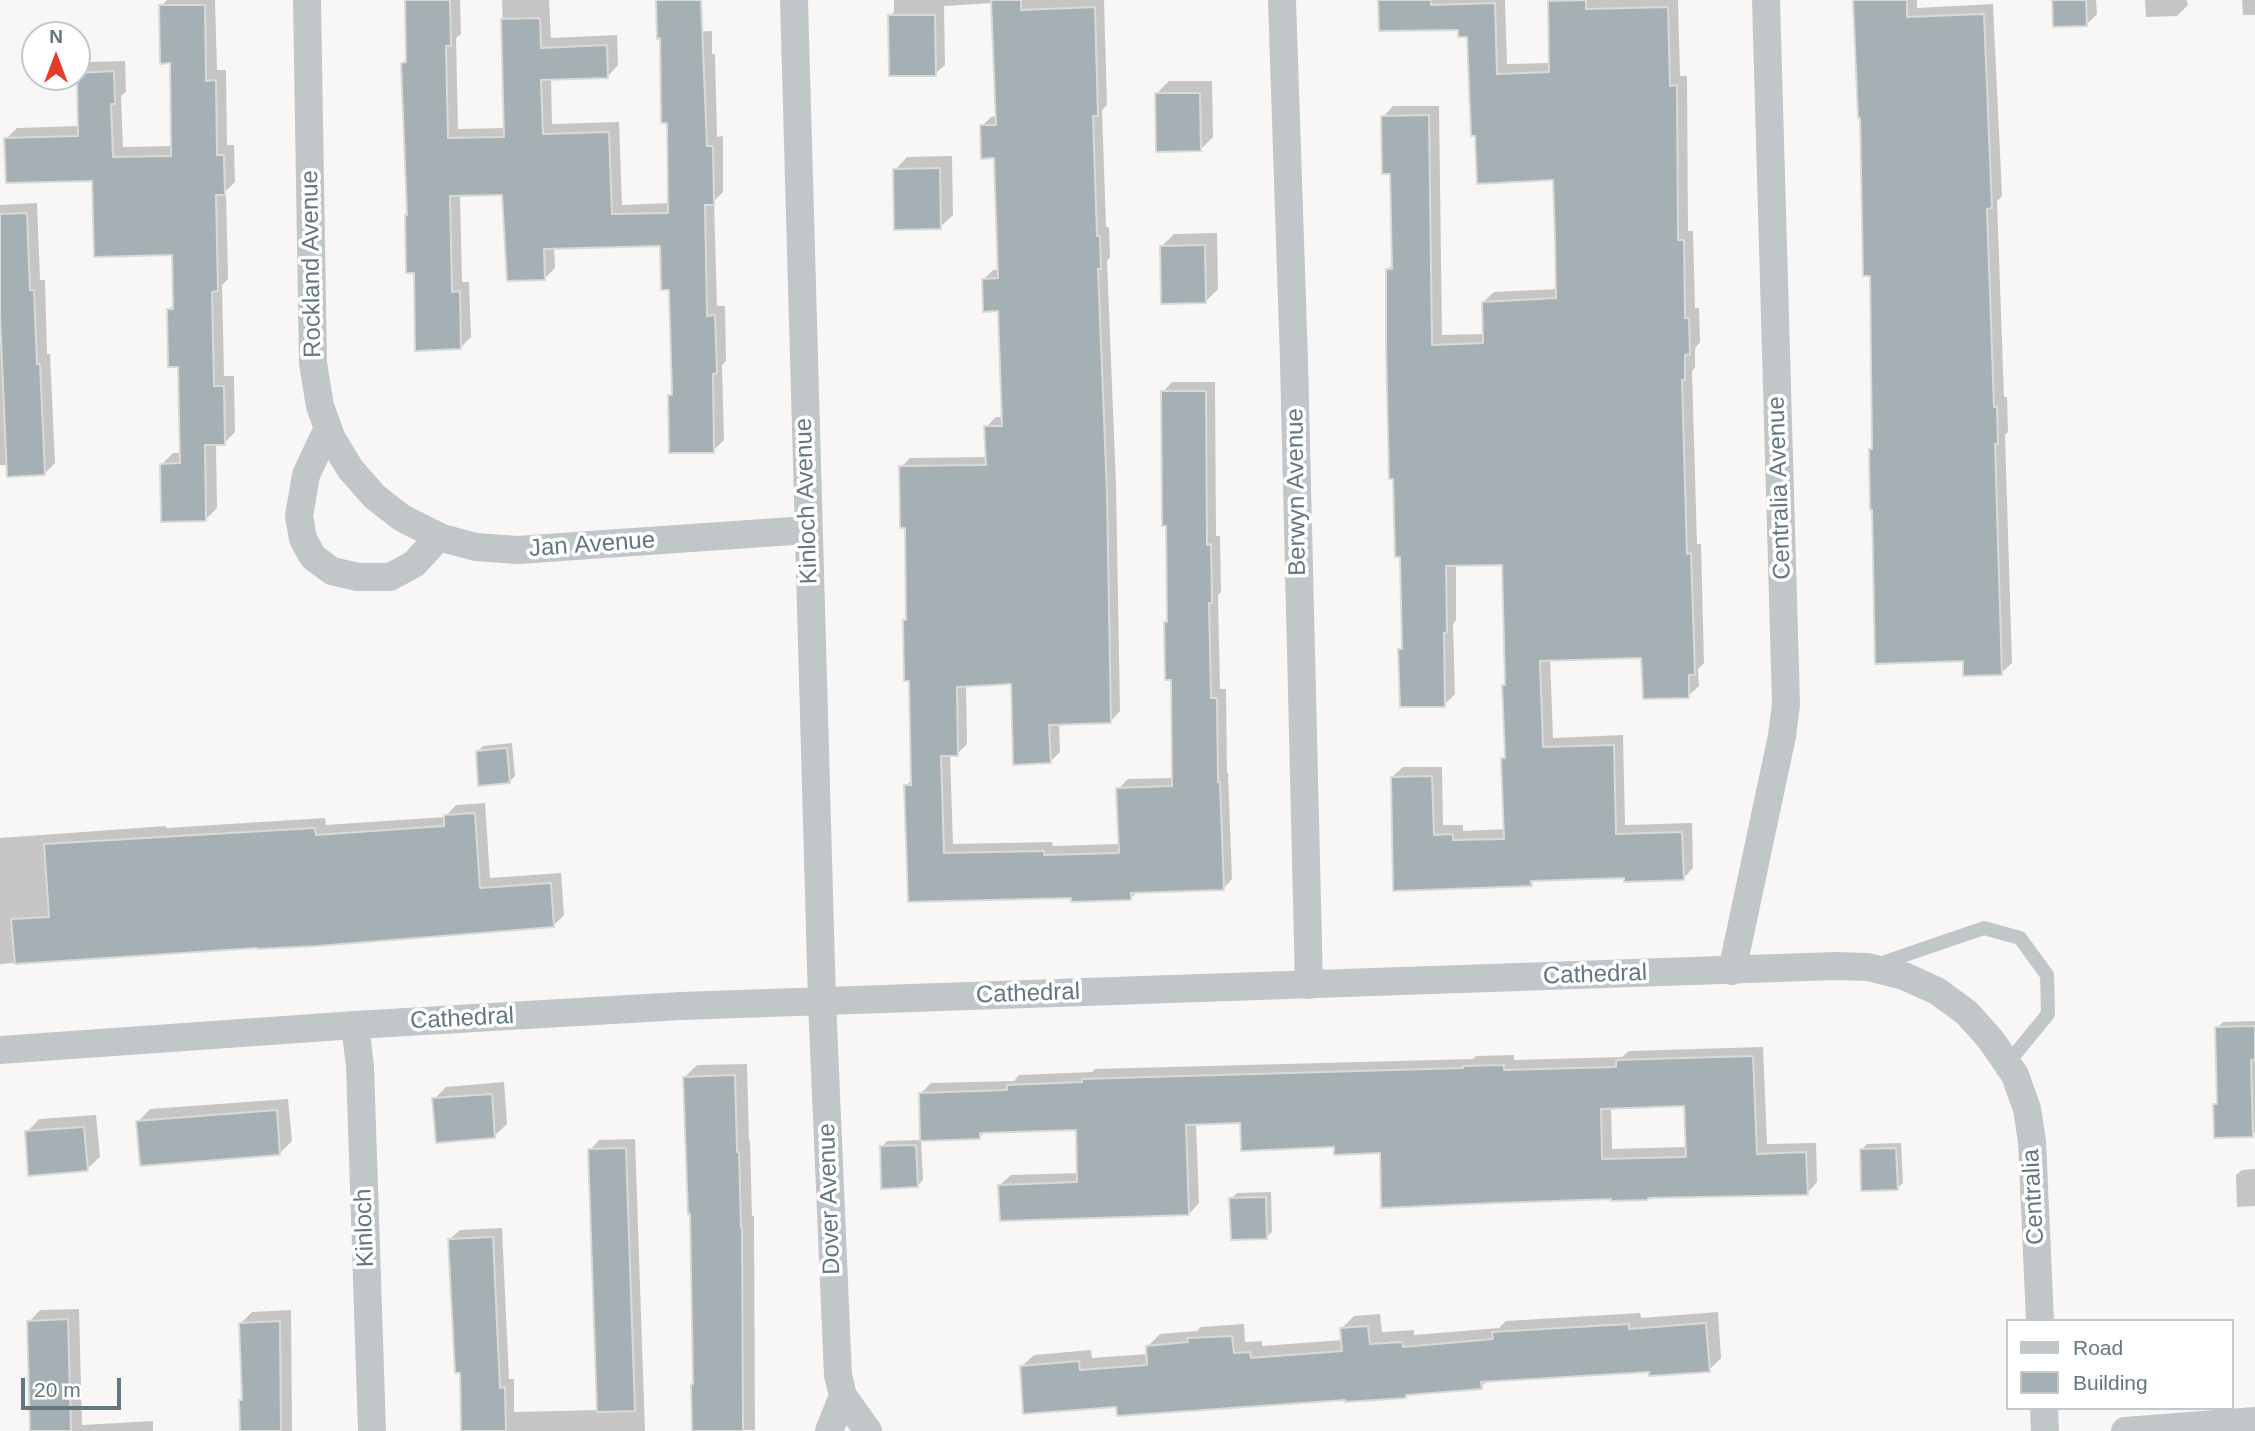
<!DOCTYPE html>
<style>
body{margin:0}
#map{position:relative;width:2255px;height:1431px;overflow:hidden;background:#f8f7f5;font-family:Arial,sans-serif}
canvas{display:block}
.legend{position:absolute;left:2006px;top:1319px;width:228px;height:91px;box-sizing:border-box;background:#fff;border:2px solid #c1c9cc;margin:0;padding:9px 12px;list-style:none;font-size:21px;color:#637780}
.legend li{display:flex;align-items:center;gap:14px;height:35px}
.legend b{width:35px;border:2px solid #c1c9cc}
.north{position:absolute;left:21px;top:21px;width:70px;height:70px;box-sizing:border-box;background:#fff;border:2px solid #c1c9cc;border-radius:50%;rotate:0deg;font-size:19px;font-weight:700;line-height:28px;text-align:center;color:#637780}
.north::after{content:'';display:block;margin:auto;width:24px;height:32px;background:#e33d2a;clip-path:polygon(50% 0,100% 100%,50% 72%,0 100%)}
.scale{position:absolute;left:21px;top:1378px;width:100px;height:32px;box-sizing:border-box;border:4px solid #637780;border-top:0;padding-left:9px;font-size:21px;line-height:24px;white-space:nowrap;color:#637780;-webkit-text-stroke:5px #fff;paint-order:stroke}
</style>
<div id="map">
<canvas width="2255" height="1431"></canvas>
<ul class="legend">
<li><b style="height:9px;background:#c1c6c9"></b>Road</li>
<li><b style="height:19px;background:#a5b0b4"></b>Building</li>
</ul>
<div class="north">N</div>
<div class="scale">20 m</div>
</div>
<script>
const ctx = document.querySelector('canvas').getContext('2d');
ctx.lineJoin = 'round';
function fillPath(path, color) {
  ctx.fillStyle = color;
  ctx.fill(path, 'evenodd');
}
function toPath(rows) {
  const path = new Path2D();
  for (const r of rows) {
    path.moveTo(r[0], r[1]);
    for (let i = 2; i < r.length; i += 2) path.lineTo(r[i], r[i + 1]);
  }
  return path;
}
function strokePath(path, color, width, dash) {
  ctx.strokeStyle = color;
  ctx.lineWidth = width;
  ctx.lineCap = dash ? 'butt' : 'round';
  ctx.setLineDash(dash || []);
  ctx.stroke(path);
}
function write(font, color, halo, rows, align = 'center') {
  ctx.font = font + ' Arial,sans-serif';
  ctx.lineWidth = 7;
  ctx.setLineDash([]);
  ctx.textBaseline = 'middle';
  ctx.strokeStyle = halo;
  ctx.fillStyle = color;
  for (const [text, x, y, turn = 0] of rows) {
    ctx.save();
    ctx.translate(x, y);
    ctx.rotate((+turn || 0) * Math.PI / 180);
    ctx.textAlign = isNaN(turn) ? turn : align;
    if (halo) ctx.strokeText(text, 0, 0);
    ctx.fillText(text, 0, 0);
    ctx.restore();
  }
}
fillPath(toPath([
 [167,0,215,0,217,70,226,70,227,145,234,145,235,182,226,191,228,279,222,285,224,376,234,376,235,432,224,443,216,443,217,508,206,519,162,464,173,453,181,453,180,365,168,310,174,304,173,253,93,179,6,139,17,128,80,126,78,73,89,62,125,61,126,92,121,96,123,147,173,146,172,62,161,6],
 [407,0,460,0,461,34,456,38,458,129,506,128,502,0,549,0,551,38,617,35,618,65,608,76,551,78,552,124,619,122,622,205,670,203,672,33,712,31,712,54,715,54,717,137,723,136,723,192,714,201,717,306,725,306,726,361,722,365,724,440,713,451,669,396,673,392,671,288,662,244,554,247,555,268,544,279,504,193,460,194,462,282,469,282,471,337,460,348,416,271,409,214,403,63,407,59],
 [894,0,1104,0,1107,105,1102,110,1106,227,1109,227,1110,257,1107,261,1116,484,1120,711,1111,721,1059,723,1060,752,1050,762,1012,683,966,685,967,744,957,754,950,754,953,844,1052,842,1053,846,1120,844,1118,789,1128,779,1174,778,1173,678,1166,623,1169,619,1163,392,1172,382,1215,382,1216,536,1220,536,1221,592,1218,595,1220,689,1226,689,1227,773,1228,773,1232,879,1223,889,1138,891,1130,899,1073,896,910,900,906,786,913,778,911,679,905,620,908,617,907,526,901,467,910,458,987,457,986,427,996,417,1004,417,1000,309,984,279,993,270,1000,270,996,157,982,126,991,117,997,116,993,3,944,6,945,65,935,74,890,16,894,12],
 [1380,0,1505,0,1507,64,1551,63,1549,0,1678,0,1680,76,1687,76,1688,231,1693,231,1695,308,1699,308,1700,342,1695,348,1695,368,1692,371,1697,544,1701,544,1704,663,1698,669,1699,686,1688,696,1643,656,1550,658,1553,738,1623,735,1625,825,1692,823,1693,868,1683,879,1625,876,1536,879,1531,884,1395,889,1392,777,1403,767,1442,767,1443,825,1463,825,1463,831,1505,829,1503,759,1507,755,1507,683,1504,563,1456,564,1456,620,1453,624,1455,694,1444,705,1400,650,1403,647,1402,555,1387,270,1393,264,1392,173,1383,117,1393,106,1439,106,1442,335,1485,334,1483,302,1494,292,1557,289,1554,179,1469,35,1459,28],
 [1855,0,1917,0,1917,8,1993,4,2002,196,1997,201,2004,397,2007,397,2008,432,2005,435,2012,663,2001,673,1964,659,1870,449,1874,446,1871,275,1865,214],
 [2054,0,2096,0,2097,14,2086,25],
 [2145,0,2187,0,2188,5,2177,16,2146,17],
 [2242,0,2255,0,2255,15,2243,15],
 [1169,81,1212,81,1213,137,1201,149,1156,94],
 [952,156,953,215,940,227,895,170,907,157],
 [37,203,40,280,45,280,47,354,50,354,55,463,44,474,8,465,0,465,0,205],
 [1217,233,1218,289,1206,301,1161,247,1174,234],
 [512,743,515,776,509,782,478,751,483,746],
 [485,803,490,878,561,873,564,915,553,926,0,964,0,838,166,826,166,828,325,818,326,825,445,817,456,805],
 [2255,1021,2255,1132,2252,1135,2215,1105,2219,1100,2217,1028,2223,1022],
 [1763,1047,1767,1144,1816,1143,1817,1182,1807,1193,1612,1197,1381,1151,1335,1145,1242,1121,1196,1123,1199,1203,1189,1214,1000,1185,1011,1175,1079,1173,1077,1129,986,1131,980,1137,921,1093,931,1083,1014,1081,1019,1075,1092,1072,1095,1069,1473,1059,1476,1056,1514,1055,1514,1060,1622,1057,1629,1051],
 [1685,1105,1687,1147,1612,1149,1611,1107],
 [747,1064,749,1141,750,1141,752,1216,754,1216,755,1430,693,1431,695,1382,692,1212,685,1077,697,1065],
 [504,1082,507,1124,494,1136,434,1099,446,1087],
 [288,1099,292,1141,280,1153,138,1122,150,1109],
 [96,1115,100,1157,87,1169,27,1132,39,1119],
 [635,1139,645,1431,463,1431,461,1371,450,1239,460,1230,502,1228,509,1379,514,1379,514,1412,599,1410,590,1150,599,1140],
 [921,1140,923,1180,917,1186,882,1147,887,1141],
 [1901,1143,1903,1183,1897,1188,1861,1150,1867,1144],
 [2255,1169,2255,1206,2237,1207,2236,1175,2242,1170],
 [1271,1192,1272,1232,1266,1237,1231,1199,1237,1193],
 [79,1309,82,1425,153,1421,153,1431,32,1431,29,1322,40,1310],
 [291,1310,292,1431,242,1431,241,1323,252,1312],
 [1718,1312,1721,1358,1709,1370,1651,1370,1489,1379,1481,1387,1409,1393,1406,1396,1118,1405,1021,1367,1034,1355,1091,1350,1092,1358,1148,1354,1148,1346,1160,1334,1197,1331,1201,1327,1244,1324,1245,1342,1262,1341,1262,1346,1343,1340,1342,1328,1354,1316,1380,1314,1382,1332,1414,1330,1414,1335,1499,1328,1506,1321,1640,1313,1641,1318]
]), '#0003');
const building = toPath([
 [405,0,450,0,451,46,446,46,448,138,504,137,501,19,540,18,541,48,607,45,608,78,541,80,543,134,609,132,612,214,668,213,667,123,661,123,660,38,657,39,656,0,701,0,707,146,713,146,714,205,705,205,707,316,715,315,717,373,713,374,714,453,669,453,668,395,672,395,669,290,661,290,660,246,544,249,545,280,507,281,502,195,450,196,452,292,460,291,461,349,415,351,414,273,406,273,405,215,407,215,401,63,406,62,405,0],
 [991,0,1021,0,1021,10,1095,7,1098,116,1093,116,1097,236,1100,236,1101,269,1098,269,1107,494,1111,723,1049,725,1051,763,1013,765,1011,684,957,687,958,756,941,756,944,853,1044,851,1044,855,1119,853,1116,788,1172,786,1171,680,1165,680,1164,622,1167,622,1166,526,1162,526,1161,391,1206,391,1207,545,1211,544,1212,603,1209,603,1211,698,1217,698,1218,782,1220,782,1224,890,1131,893,1131,900,1071,902,1071,898,908,902,904,785,911,785,909,681,904,681,903,620,906,620,905,528,900,528,899,466,986,465,984,426,1002,426,998,311,983,312,982,279,998,278,994,158,981,159,980,125,996,125,991,0],
 [1378,0,1431,0,1431,5,1495,3,1497,74,1549,72,1548,1,1586,0,1586,9,1668,7,1670,86,1677,85,1678,240,1684,240,1685,318,1689,318,1690,354,1685,355,1685,380,1682,380,1687,554,1691,553,1695,675,1689,675,1689,698,1643,699,1641,658,1540,661,1543,747,1614,745,1616,834,1682,832,1684,880,1624,882,1624,878,1531,881,1532,886,1393,891,1391,777,1432,776,1434,835,1453,834,1453,840,1504,839,1501,758,1505,758,1502,685,1505,685,1502,565,1446,566,1447,632,1444,633,1445,707,1400,707,1398,649,1402,649,1400,557,1395,557,1393,479,1389,479,1386,346,1386,269,1392,269,1390,174,1382,174,1381,116,1429,115,1432,345,1483,343,1482,302,1556,298,1555,237,1553,180,1477,184,1475,136,1471,136,1467,37,1458,37,1458,30,1379,31,1378,0],
 [1853,0,1907,0,1907,17,1984,14,1992,208,1987,209,1994,407,1997,407,1998,444,1995,444,2002,675,1963,676,1963,661,1875,664,1872,510,1870,510,1869,449,1872,449,1870,276,1863,276,1860,118,1858,118,1853,0],
 [2052,0,2086,0,2087,26,2053,27,2052,0],
 [159,5,205,5,206,81,216,80,217,155,224,155,225,195,216,195,218,291,212,292,214,386,224,386,225,445,205,445,206,521,161,522,160,464,180,463,178,367,168,367,167,309,173,309,172,255,94,257,92,181,6,183,4,138,78,136,77,73,114,71,115,104,111,104,113,157,171,156,170,63,160,64,159,5],
 [888,15,935,15,936,76,889,76,888,15],
 [1155,93,1200,93,1201,151,1156,152,1155,93],
 [940,168,941,229,894,230,893,169,940,168],
 [27,213,30,290,34,290,37,364,40,364,45,475,7,477,0,317,0,214,27,213],
 [1205,245,1206,303,1161,304,1160,246,1205,245],
 [507,748,510,783,478,786,476,751,507,748],
 [475,813,480,888,551,883,554,927,317,946,257,949,257,948,15,964,11,919,49,917,44,844,315,828,316,835,444,826,444,815,475,813],
 [2255,1026,2255,1060,2251,1060,2253,1137,2214,1138,2213,1104,2217,1104,2215,1027,2255,1026],
 [1753,1056,1757,1154,1806,1152,1808,1195,1648,1198,1648,1200,1611,1201,1611,1199,1495,1203,1381,1208,1380,1153,1334,1155,1334,1147,1241,1151,1240,1123,1186,1125,1189,1215,1000,1221,998,1185,1077,1182,1076,1130,980,1133,980,1139,920,1141,919,1093,1007,1090,1007,1085,1082,1082,1082,1079,1463,1068,1463,1066,1504,1065,1504,1070,1616,1067,1616,1060,1753,1056],
 [1684,1106,1686,1157,1602,1159,1601,1109,1684,1106],
 [735,1075,737,1152,739,1152,741,1228,742,1228,743,1431,692,1431,691,1384,693,1384,690,1214,688,1214,683,1077,735,1075],
 [492,1094,495,1138,436,1143,432,1098,492,1094],
 [277,1110,280,1155,140,1166,136,1121,277,1110],
 [84,1127,88,1171,28,1176,25,1131,84,1127],
 [916,1145,918,1187,881,1189,880,1146,916,1145],
 [626,1148,635,1411,597,1412,588,1149,626,1148],
 [1896,1148,1898,1190,1861,1191,1860,1149,1896,1148],
 [1266,1197,1267,1239,1231,1240,1229,1198,1266,1197],
 [493,1237,500,1388,505,1387,506,1431,461,1431,460,1373,455,1373,448,1239,493,1237],
 [68,1319,71,1431,30,1431,27,1321,68,1319],
 [280,1321,281,1431,240,1431,239,1400,242,1400,239,1323,280,1321],
 [1706,1323,1710,1372,1649,1376,1649,1372,1481,1382,1482,1389,1406,1395,1406,1398,1345,1402,1345,1400,1117,1416,1116,1407,1023,1414,1020,1366,1079,1361,1080,1370,1147,1365,1146,1346,1188,1342,1187,1338,1232,1336,1234,1353,1250,1352,1251,1358,1342,1351,1340,1328,1368,1326,1370,1344,1402,1342,1403,1347,1493,1339,1492,1332,1629,1324,1629,1329,1706,1323]
]);
fillPath(building, '#a5b0b4');
strokePath(building, '#d9d9d7', 2);
strokePath(toPath([
 [1876,965,1984,928,2020,938,2047,975,2048,1014,2007,1064]
]), '#c1c6c9', 14);
strokePath(toPath([
 [307,0,313,363,320,406,332,439,351,470,375,497,402,518,442,538,476,547,518,550,807,530],
 [794,0,822,1001,838,1375,843,1396,868,1431],
 [1282,0,1294,361,1309,985],
 [328,428,306,475,299,516,303,539,313,557,332,571,358,577,390,577,414,564,439,537],
 [1732,971,1782,736,1786,704,1766,0],
 [355,1025,360,1066,372,1431],
 [0,1050,355,1025,681,1006,1836,966,1868,967,1904,976,1937,991,1967,1013,1991,1040,2015,1075,2027,1109,2032,1141,2040,1321],
 [2044,1408,2045,1431],
 [829,1431,843,1396],
 [2125,1431,2255,1421]
]), '#c1c6c9', 28);
write('24px', '#637780', '#fff', [
 ["Rockland Avenue",312,264,-91],
 ["Centralia Avenue",1780,488,-92],
 ["Berwyn Avenue",1297,492,-91],
 ["Kinloch Avenue",807,501,-92],
 ["Jan Avenue",592,545,-4],
 ["Cathedral",1595,975,-2],
 ["Cathedral",1028,994,-2],
 ["Cathedral",462,1019,-3],
 ["Centralia",2034,1197,-93],
 ["Dover Avenue",830,1199,-92],
 ["Kinloch",365,1228,-92]
]);
</script>
